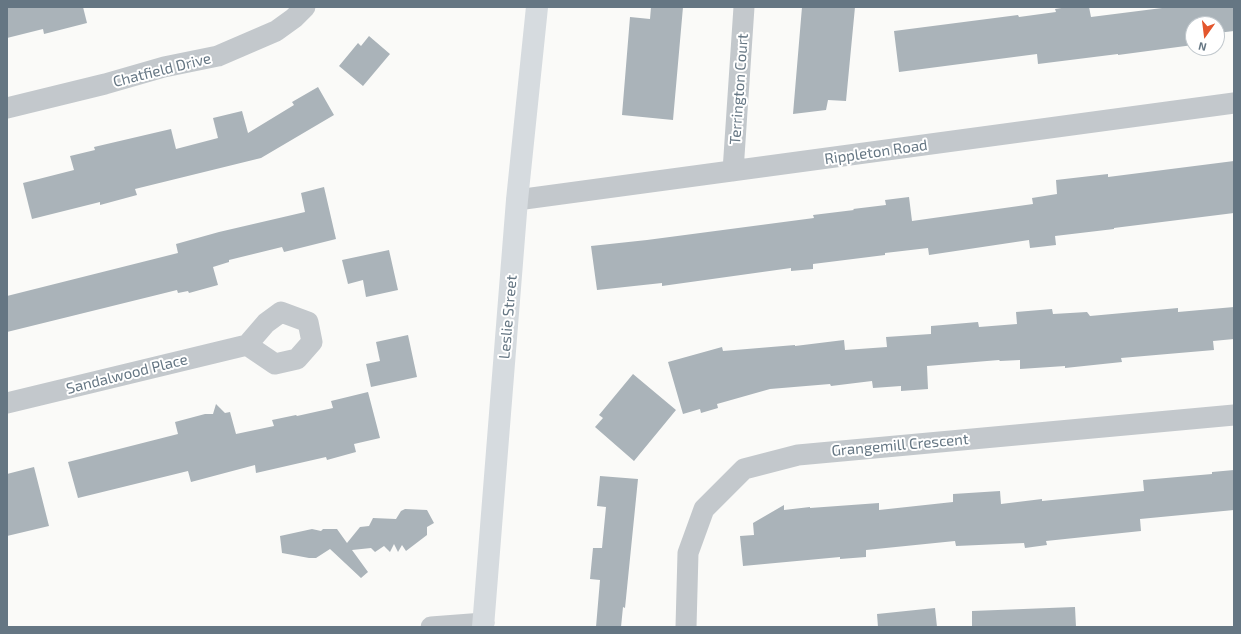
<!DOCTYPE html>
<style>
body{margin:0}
#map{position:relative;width:1241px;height:634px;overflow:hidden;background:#fafaf8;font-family:"Exo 2",sans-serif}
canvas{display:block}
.frame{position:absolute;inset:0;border:8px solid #657683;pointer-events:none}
.north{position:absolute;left:1185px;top:16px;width:40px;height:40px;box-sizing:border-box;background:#fff;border:1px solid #c1c8cd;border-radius:50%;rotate:194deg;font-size:11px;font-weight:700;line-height:16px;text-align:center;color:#657683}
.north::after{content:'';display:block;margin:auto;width:14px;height:18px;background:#e4572e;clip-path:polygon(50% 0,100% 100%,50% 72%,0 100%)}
</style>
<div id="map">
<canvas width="1241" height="634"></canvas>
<div class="frame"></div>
<div class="north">N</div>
</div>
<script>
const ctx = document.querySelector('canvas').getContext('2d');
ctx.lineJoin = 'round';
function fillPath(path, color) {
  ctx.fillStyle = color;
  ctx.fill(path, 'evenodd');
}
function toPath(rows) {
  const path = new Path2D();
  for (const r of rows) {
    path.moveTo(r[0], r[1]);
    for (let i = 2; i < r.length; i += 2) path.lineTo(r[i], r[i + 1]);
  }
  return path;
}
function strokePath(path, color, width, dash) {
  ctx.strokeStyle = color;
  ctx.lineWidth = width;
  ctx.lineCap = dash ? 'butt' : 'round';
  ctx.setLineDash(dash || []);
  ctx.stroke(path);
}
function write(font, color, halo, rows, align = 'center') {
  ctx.font = font + ' "Exo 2",sans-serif';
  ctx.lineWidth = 4;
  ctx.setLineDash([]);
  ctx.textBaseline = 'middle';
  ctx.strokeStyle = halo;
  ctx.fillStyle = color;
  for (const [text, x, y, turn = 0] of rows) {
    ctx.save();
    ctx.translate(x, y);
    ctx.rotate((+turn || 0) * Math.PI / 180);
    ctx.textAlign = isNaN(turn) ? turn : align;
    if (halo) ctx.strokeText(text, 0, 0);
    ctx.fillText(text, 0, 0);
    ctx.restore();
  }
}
fillPath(toPath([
 [7,7,83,7,87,23,44,34,43,29,7,38],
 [651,7,683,7,673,120,622,115,630,17,650,19],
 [802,7,855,7,846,101,828,100,826,110,793,114],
 [1068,7,1089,7,1091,17,1170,7,1234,7,1234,31,1217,33,1217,24,1193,24,1193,45,1118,55,1118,54,1038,64,1037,54,899,72,894,31,1018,15,1019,17,1056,12,1055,9],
 [369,36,390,54,363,86,339,66,358,43,361,46],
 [318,87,334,115,261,158,135,189,137,195,100,205,100,202,32,219,23,183,74,170,70,156,95,150,94,147,171,129,176,149,218,138,213,118,242,111,248,133,294,105,292,102],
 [1234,161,1234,213,1114,228,1114,229,1055,236,1056,245,1030,248,1029,240,929,255,928,248,885,253,885,255,813,264,813,269,791,271,791,268,662,286,662,283,597,290,591,246,647,240,814,218,813,215,854,210,853,209,886,205,885,200,909,197,912,221,1033,204,1032,198,1057,194,1056,180,1108,174,1108,177],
 [324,187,336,239,284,252,282,247,229,260,229,262,213,267,218,285,189,293,188,291,178,293,177,290,7,332,7,296,178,253,176,244,219,232,305,212,301,193],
 [389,250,398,290,366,297,363,280,348,284,342,260],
 [1234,307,1234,339,1213,341,1214,350,1121,358,1122,362,1065,368,1065,366,1020,369,1020,360,1000,361,999,360,927,366,928,389,901,391,901,386,873,388,872,381,831,386,830,384,770,389,717,404,718,408,701,413,700,409,683,414,668,362,722,347,723,351,795,345,795,346,844,340,845,350,887,347,886,337,931,334,931,326,978,322,979,327,1017,324,1016,312,1052,309,1053,314,1087,312,1090,316,1178,308,1178,312],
 [408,335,417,377,371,387,366,364,380,361,376,342],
 [633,374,676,410,634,461,595,427,603,418,599,415],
 [368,392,380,438,354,444,356,452,327,460,326,457,256,473,255,465,191,482,188,471,78,498,68,462,178,434,175,422,205,414,213,414,216,404,225,413,230,412,236,434,274,426,272,420,296,415,297,416,333,408,331,401],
 [34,467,49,526,7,536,7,474],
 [1234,470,1234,510,1140,519,1141,531,1046,541,1047,545,1025,548,1024,543,956,546,955,541,866,550,866,557,840,559,840,557,743,566,740,536,754,535,753,523,784,505,784,510,810,507,810,508,879,503,879,510,953,502,953,494,1000,491,1001,504,1042,499,1042,501,1144,491,1143,480,1212,474,1212,472],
 [600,476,638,479,625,608,623,607,621,627,596,627,600,580,590,579,593,548,602,548,606,507,597,506],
 [405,509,427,510,434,523,427,527,427,535,406,551,402,545,398,552,394,544,390,552,384,546,375,552,371,548,352,550,368,572,361,578,330,549,316,558,309,558,282,553,280,536,312,529,321,531,323,529,337,529,347,543,360,527,369,526,373,518,396,519,401,511],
 [1075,607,1076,627,972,627,972,611],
 [935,608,937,627,878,627,877,614]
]), '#aab3b9');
strokePath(toPath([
 [7,108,105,84,164,67,218,56,276,31,294,18,305,7],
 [733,171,744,7],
 [517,200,1234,103],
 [7,403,247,345,266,323,281,312,308,322,312,342,297,359,275,364,247,345],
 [431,627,484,623],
 [686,627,688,553,704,509,744,469,798,455,1234,415]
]), '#c3c8cc', 21);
strokePath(toPath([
 [483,627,517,200,537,7]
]), '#d6dbdf', 22);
write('15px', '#657683', '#fff', [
 ["Chatfield Drive",162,70,-14],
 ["Terrington Court",739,89,-86],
 ["Rippleton Road",876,152,-8],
 ["Leslie Street",508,317,-85],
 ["Sandalwood Place",127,374,-14],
 ["Grangemill Crescent",900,445,-5]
]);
</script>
